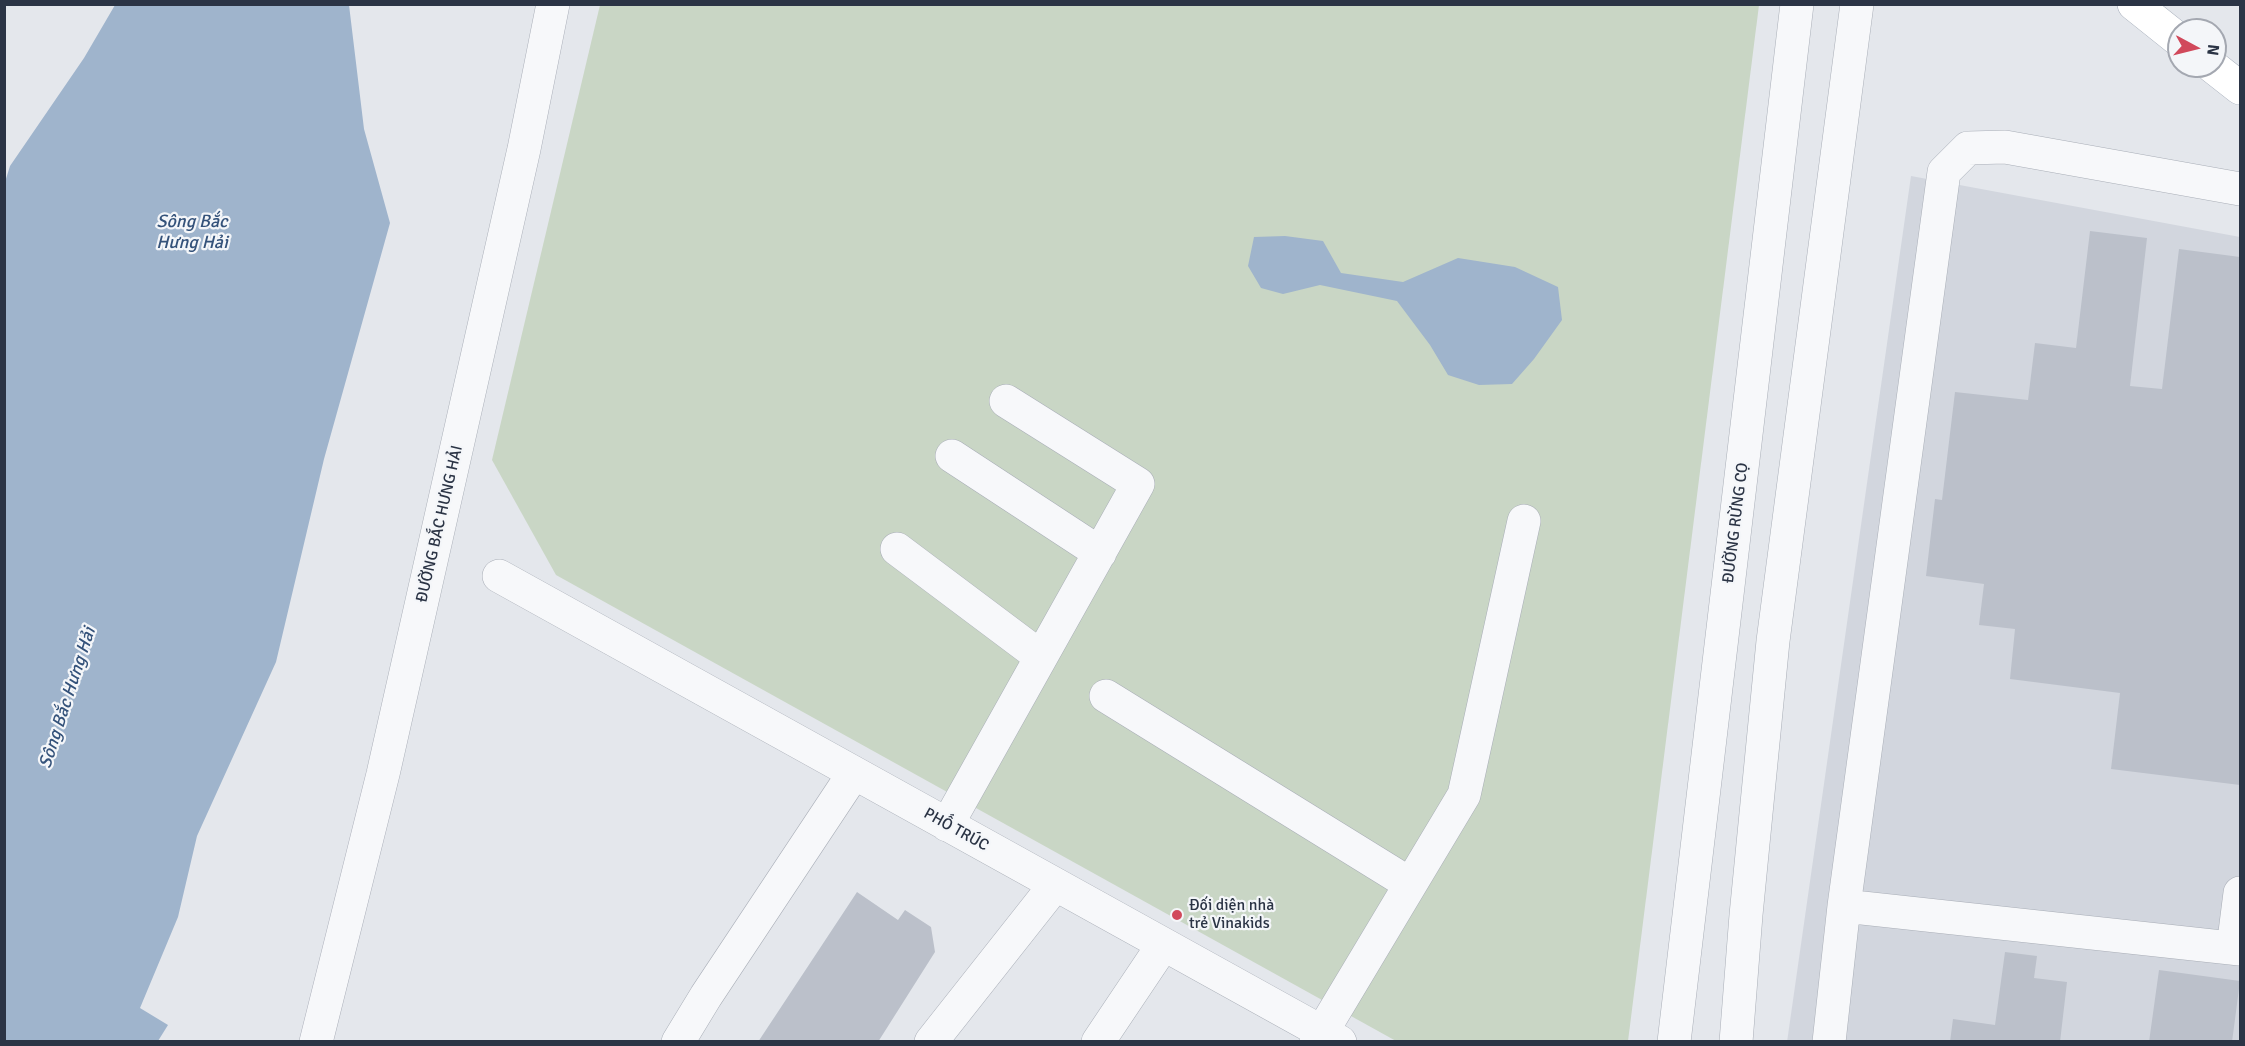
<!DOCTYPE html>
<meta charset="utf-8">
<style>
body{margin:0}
#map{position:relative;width:2245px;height:1046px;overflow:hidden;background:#e4e7ec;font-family:Signika,sans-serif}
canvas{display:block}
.frame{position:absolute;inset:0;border:6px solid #2b3445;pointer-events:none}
.north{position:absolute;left:2167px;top:18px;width:60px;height:60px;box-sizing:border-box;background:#f4f6f9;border:2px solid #a4a8b1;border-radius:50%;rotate:97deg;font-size:16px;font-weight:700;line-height:24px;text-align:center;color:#2b3445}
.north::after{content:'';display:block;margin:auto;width:21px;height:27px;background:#d1495b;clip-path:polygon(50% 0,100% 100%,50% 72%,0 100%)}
</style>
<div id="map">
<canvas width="2245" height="1046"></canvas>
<div class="frame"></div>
<div class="north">N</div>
</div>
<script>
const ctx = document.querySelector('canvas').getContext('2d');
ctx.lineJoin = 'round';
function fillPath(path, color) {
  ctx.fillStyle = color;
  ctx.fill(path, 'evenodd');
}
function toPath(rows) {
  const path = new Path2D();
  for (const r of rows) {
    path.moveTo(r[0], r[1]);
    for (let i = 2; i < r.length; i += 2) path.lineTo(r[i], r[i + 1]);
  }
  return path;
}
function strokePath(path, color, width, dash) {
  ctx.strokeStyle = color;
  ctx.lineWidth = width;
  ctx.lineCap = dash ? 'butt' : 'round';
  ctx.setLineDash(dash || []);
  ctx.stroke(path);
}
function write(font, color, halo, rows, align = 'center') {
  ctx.font = font + ' Signika,sans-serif';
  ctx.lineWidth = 4.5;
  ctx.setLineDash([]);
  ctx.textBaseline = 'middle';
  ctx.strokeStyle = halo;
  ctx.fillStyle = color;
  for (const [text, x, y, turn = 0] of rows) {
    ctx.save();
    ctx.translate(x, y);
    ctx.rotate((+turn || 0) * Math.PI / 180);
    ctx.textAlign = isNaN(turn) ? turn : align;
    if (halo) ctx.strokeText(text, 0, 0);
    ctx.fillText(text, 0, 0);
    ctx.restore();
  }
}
fillPath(toPath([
 [1911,176,2240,237,2240,1041,1787,1042]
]), '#d2d6de');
fillPath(toPath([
 [600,5,1759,5,1628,1041,1396,1041,556,575,492,460]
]), '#c9d6c5');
fillPath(toPath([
 [115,5,349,5,364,129,390,223,324,459,276,662,197,836,178,917,140,1008,168,1025,158,1041,5,1041,5,182,10,166,84,58],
 [1285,236,1323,241,1341,273,1403,282,1458,258,1515,267,1558,287,1562,320,1534,359,1512,384,1479,385,1448,375,1430,345,1397,301,1320,285,1283,294,1261,288,1248,266,1254,237]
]), '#9fb4cc');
fillPath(toPath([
 [2090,231,2147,238,2130,386,2162,389,2179,249,2240,257,2240,785,2111,769,2120,693,2010,679,2015,629,1979,625,1984,584,1926,576,1935,499,1942,500,1955,392,2028,400,2035,343,2076,348],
 [857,892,898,920,905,910,931,927,935,952,878,1042,758,1042],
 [2005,952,2037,956,2034,978,2067,982,2060,1042,1950,1042,1953,1019,1995,1025],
 [2159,970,2240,981,2232,1042,2149,1042]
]), '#bbc0ca');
const minor = toPath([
 [952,456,1100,553],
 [897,549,1041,657],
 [499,576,1340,1042],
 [1106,696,1410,884],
 [947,825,1138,484,1006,401],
 [1844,906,2240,949],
 [2233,948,2240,893],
 [316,1042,383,774,524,149,553,4],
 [678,1042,706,996,854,773],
 [931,1042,1055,885],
 [1098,1042,1163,945],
 [1316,1042,1464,795,1524,521],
 [1674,1042,1797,4],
 [1736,1042,1746,915,1773,641,1857,4],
 [1829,1042,1844,906,1944,172,1968,148,2005,147,2240,189]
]);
const major = toPath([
 [2134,4,2179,40],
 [2212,66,2240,88]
]);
strokePath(minor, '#a9aeb7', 34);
strokePath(major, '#a3abb8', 34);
strokePath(minor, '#f7f8fa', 33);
strokePath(major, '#fff', 33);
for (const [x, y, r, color] of [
 [1177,915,6,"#d1495b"]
]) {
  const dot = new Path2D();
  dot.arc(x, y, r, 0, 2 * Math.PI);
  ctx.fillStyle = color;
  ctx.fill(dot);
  strokePath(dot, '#f4f6f9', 2);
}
write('16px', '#2b3445', '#f4f6f9', [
 ["ĐƯỜNG RỪNG CỌ",1736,523,-83],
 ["ĐƯỜNG BẮC HƯNG HẢI",440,524,-77],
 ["PHỐ TRÚC",956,830,29]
]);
write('16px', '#2b3445', '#f4f6f9', [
 ["Đối diện nhà",1189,906],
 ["trẻ Vinakids",1189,924]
], 'left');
write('italic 18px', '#34527a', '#f4f6f9', [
 ["Sông Bắc",192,222],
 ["Hưng Hải",192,243],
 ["Sông Bắc Hưng Hải",68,698,-72]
]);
</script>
